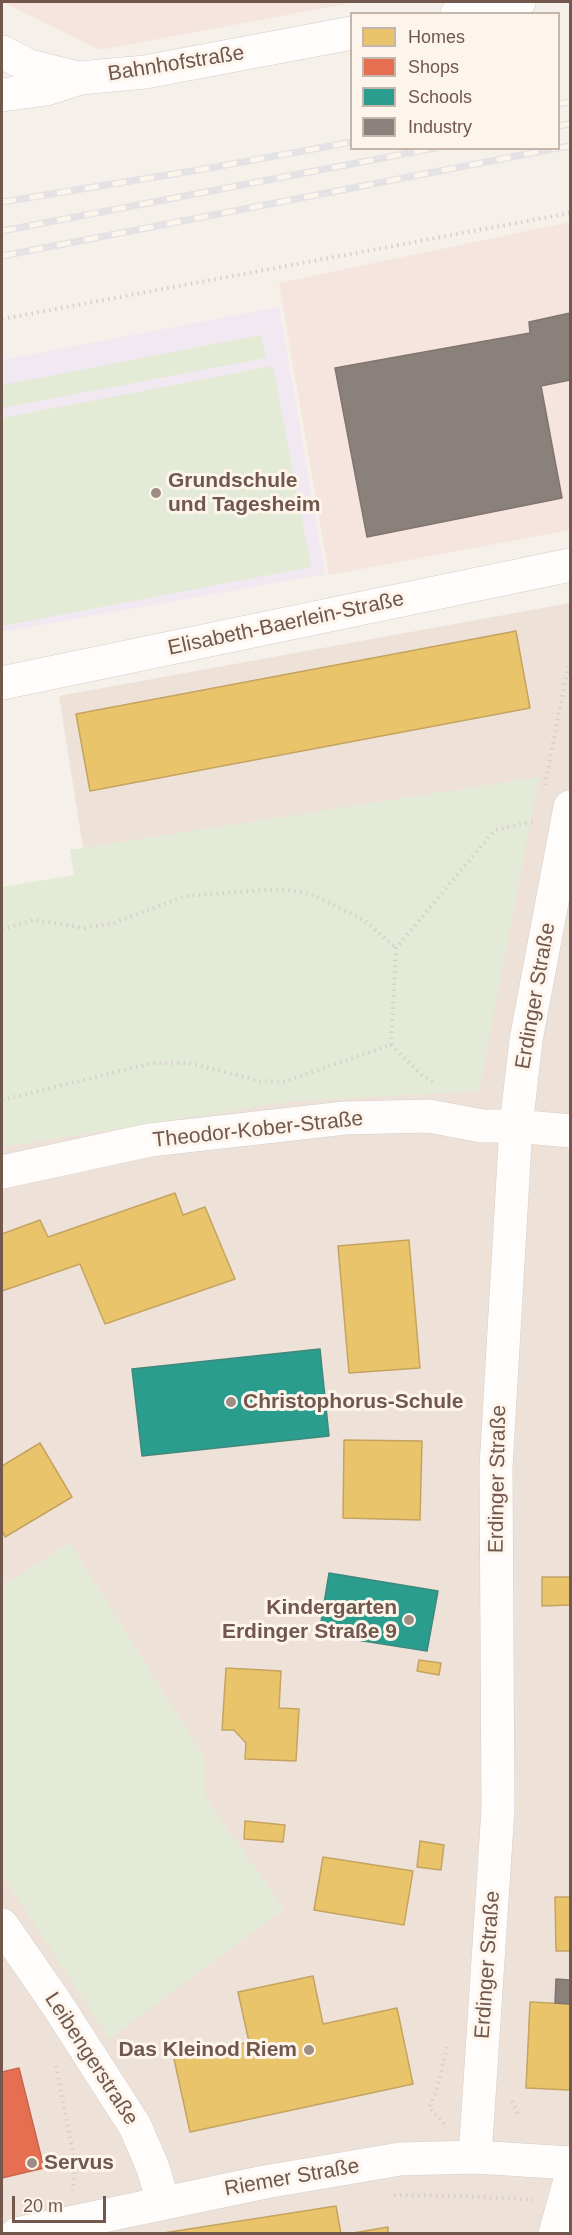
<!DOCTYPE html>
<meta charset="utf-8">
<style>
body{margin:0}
#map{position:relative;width:572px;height:2235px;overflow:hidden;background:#f5f0ea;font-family:Arial,sans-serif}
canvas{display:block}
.frame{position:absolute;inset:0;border:3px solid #71574c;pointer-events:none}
.legend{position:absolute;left:350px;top:12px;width:210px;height:138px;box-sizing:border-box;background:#fdf5eb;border:2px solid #c5b6ab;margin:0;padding:8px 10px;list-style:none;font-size:18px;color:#71574c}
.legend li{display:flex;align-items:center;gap:12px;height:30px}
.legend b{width:30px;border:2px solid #c5b6ab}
.scale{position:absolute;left:12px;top:2196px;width:94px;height:27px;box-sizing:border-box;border:3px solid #71574c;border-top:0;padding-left:8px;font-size:18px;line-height:21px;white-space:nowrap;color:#71574c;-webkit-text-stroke:4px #fdf5eb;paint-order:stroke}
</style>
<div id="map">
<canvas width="572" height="2235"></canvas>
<div class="frame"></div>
<ul class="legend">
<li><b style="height:16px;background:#e9c46a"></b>Homes</li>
<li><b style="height:16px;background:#e76f51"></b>Shops</li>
<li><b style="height:16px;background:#2a9d8f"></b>Schools</li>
<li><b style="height:16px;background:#8a817c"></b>Industry</li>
</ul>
<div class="scale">20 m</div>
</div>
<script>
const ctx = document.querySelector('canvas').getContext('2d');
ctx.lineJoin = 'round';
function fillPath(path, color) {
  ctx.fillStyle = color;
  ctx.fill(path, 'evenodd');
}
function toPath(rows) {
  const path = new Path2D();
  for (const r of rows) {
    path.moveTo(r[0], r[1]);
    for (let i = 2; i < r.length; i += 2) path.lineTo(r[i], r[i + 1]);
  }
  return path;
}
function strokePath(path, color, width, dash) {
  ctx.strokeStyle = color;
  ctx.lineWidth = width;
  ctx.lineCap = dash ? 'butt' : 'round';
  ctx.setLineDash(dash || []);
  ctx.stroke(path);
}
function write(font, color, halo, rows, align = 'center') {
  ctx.font = font + ' Arial,sans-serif';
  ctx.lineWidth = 6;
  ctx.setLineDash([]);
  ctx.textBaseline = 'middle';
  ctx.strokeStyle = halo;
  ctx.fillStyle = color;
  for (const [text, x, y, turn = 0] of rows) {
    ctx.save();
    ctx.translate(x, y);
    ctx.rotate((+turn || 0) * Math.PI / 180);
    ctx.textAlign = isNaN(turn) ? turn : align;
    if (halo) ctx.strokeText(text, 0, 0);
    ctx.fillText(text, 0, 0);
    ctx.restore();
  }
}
fillPath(toPath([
 [570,603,570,2233,2,2234,2,893,88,879,59,696]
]), '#eee2d8');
fillPath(toPath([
 [2,2,356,2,100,50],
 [570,222,570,530,329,575,279,283]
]), '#f5e5de');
fillPath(toPath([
 [279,307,325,574,2,632,2,360]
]), '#f1e8f1');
fillPath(toPath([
 [261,335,266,358,2,408,2,385],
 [273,366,311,567,2,626,2,418],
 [539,777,479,1091,294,1101,2,1147,2,887,74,875,70,850],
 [70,1543,204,1757,206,1798,284,1909,109,2038,2,1874,2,1586]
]), '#e3ebd6');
const homes = toPath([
 [516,631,530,708,90,791,76,714,516,631],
 [175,1193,183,1215,205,1207,235,1279,105,1324,80,1264,2,1291,2,1234,40,1220,48,1237,175,1193],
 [409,1240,420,1368,349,1373,338,1246,409,1240],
 [344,1440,422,1441,420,1520,343,1518,344,1440],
 [40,1443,72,1497,5,1537,2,1530,2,1466,40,1443],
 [542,1577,570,1577,570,1605,542,1606,542,1577],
 [419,1660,441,1663,439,1675,417,1671,419,1660],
 [226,1668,281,1671,279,1708,299,1709,296,1761,245,1759,246,1743,234,1730,222,1730,226,1668],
 [245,1821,285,1825,283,1842,244,1839,245,1821],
 [420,1841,444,1845,441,1870,417,1867,420,1841],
 [323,1857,413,1871,404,1925,314,1910,323,1857],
 [555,1897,570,1897,570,1951,556,1951,555,1897],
 [313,1976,323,2024,397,2008,413,2084,190,2132,174,2059,249,2042,238,1992,313,1976],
 [530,2002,570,2004,570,2090,526,2088,530,2002],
 [336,2206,341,2234,157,2234,336,2206],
 [388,2227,388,2234,347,2234,388,2227]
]);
fillPath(homes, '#e9c46a');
strokePath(homes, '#c5a361', 1.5);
const shops = toPath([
 [19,2068,44,2168,2,2178,2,2072,19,2068]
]);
fillPath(shops, '#e76f51');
strokePath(shops, '#c46850', 1.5);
const schools = toPath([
 [320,1349,329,1436,142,1456,132,1369,320,1349],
 [329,1573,438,1591,427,1651,319,1634,329,1573]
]);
fillPath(schools, '#2a9d8f');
strokePath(schools, '#3f887b', 1.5);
const industry = toPath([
 [570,313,570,380,541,386,562,498,367,537,335,368,530,333,529,322,570,313],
 [556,1979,570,1980,570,2004,555,2003,556,1979]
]);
fillPath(industry, '#8a817c');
strokePath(industry, '#82746e', 1.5);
const minor = toPath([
 [457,14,519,2],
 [2,52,29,66,78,78],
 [2,95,46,89,80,78,145,72,352,33],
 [2,683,570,565],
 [2,1172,150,1140,345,1118,429,1116,482,1126,516,1126,570,1131],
 [2,1925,56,2003,135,2126,153,2168,163,2202],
 [475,2157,498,1809,496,1467,516,1126,526,1040,570,807],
 [17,2234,265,2182,400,2159,475,2157,570,2163],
 [555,2234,570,2180]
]);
strokePath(minor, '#d4cdc8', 34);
strokePath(toPath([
 [2,319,570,213],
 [545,785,565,682,570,663],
 [2,929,35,920,85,928,114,923,185,896,280,889,311,894,364,920,396,948],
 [391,1045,422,1075,433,1082],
 [2,1100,152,1063,189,1063,260,1081,283,1082,391,1045,396,948,495,830,535,821],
 [56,2066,75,2164,73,2191],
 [512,2101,518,2114],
 [444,2124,429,2107,436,2092,448,2044],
 [394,2195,465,2196,533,2200]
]), '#d7cfcb', 4, [1.5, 4.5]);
strokePath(minor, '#fefdfc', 33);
const rail = toPath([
 [558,104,570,102],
 [558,126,570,124],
 [558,148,570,146],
 [2,202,204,169,352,142],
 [2,231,435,148],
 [2,256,558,148]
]);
strokePath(rail, '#e4e2e4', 7);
strokePath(rail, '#fdf5eb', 4.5, [14]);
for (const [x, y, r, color] of [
 [156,493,6,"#9f8d83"],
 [231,1402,6,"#9f8d83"],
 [409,1620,6,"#9f8d83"],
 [309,2050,6,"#9f8d83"],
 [32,2163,6,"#9f8d83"]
]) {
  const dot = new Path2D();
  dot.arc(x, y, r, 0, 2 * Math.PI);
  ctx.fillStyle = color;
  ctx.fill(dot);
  strokePath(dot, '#fdf5eb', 2);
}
write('21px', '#71574c', '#fdf5eb', [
 ["Bahnhofstraße",176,64,-9],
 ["Elisabeth-Baerlein-Straße",286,624,-12],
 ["Erdinger Straße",536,996,-80],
 ["Theodor-Kober-Straße",258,1130,-6],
 ["Erdinger Straße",498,1479,-89],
 ["Erdinger Straße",488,1965,-86],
 ["Leibengerstraße",91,2059,57],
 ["Riemer Straße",292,2178,-10]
]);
write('bold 21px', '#71574c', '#fdf5eb', [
 ["Grundschule",168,481],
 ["und Tagesheim",168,505],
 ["Christophorus-Schule",243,1402],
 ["Kindergarten",397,1608,"right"],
 ["Erdinger Straße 9",397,1632,"right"],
 ["Das Kleinod Riem",297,2050,"right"],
 ["Servus",44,2163]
], 'left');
</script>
